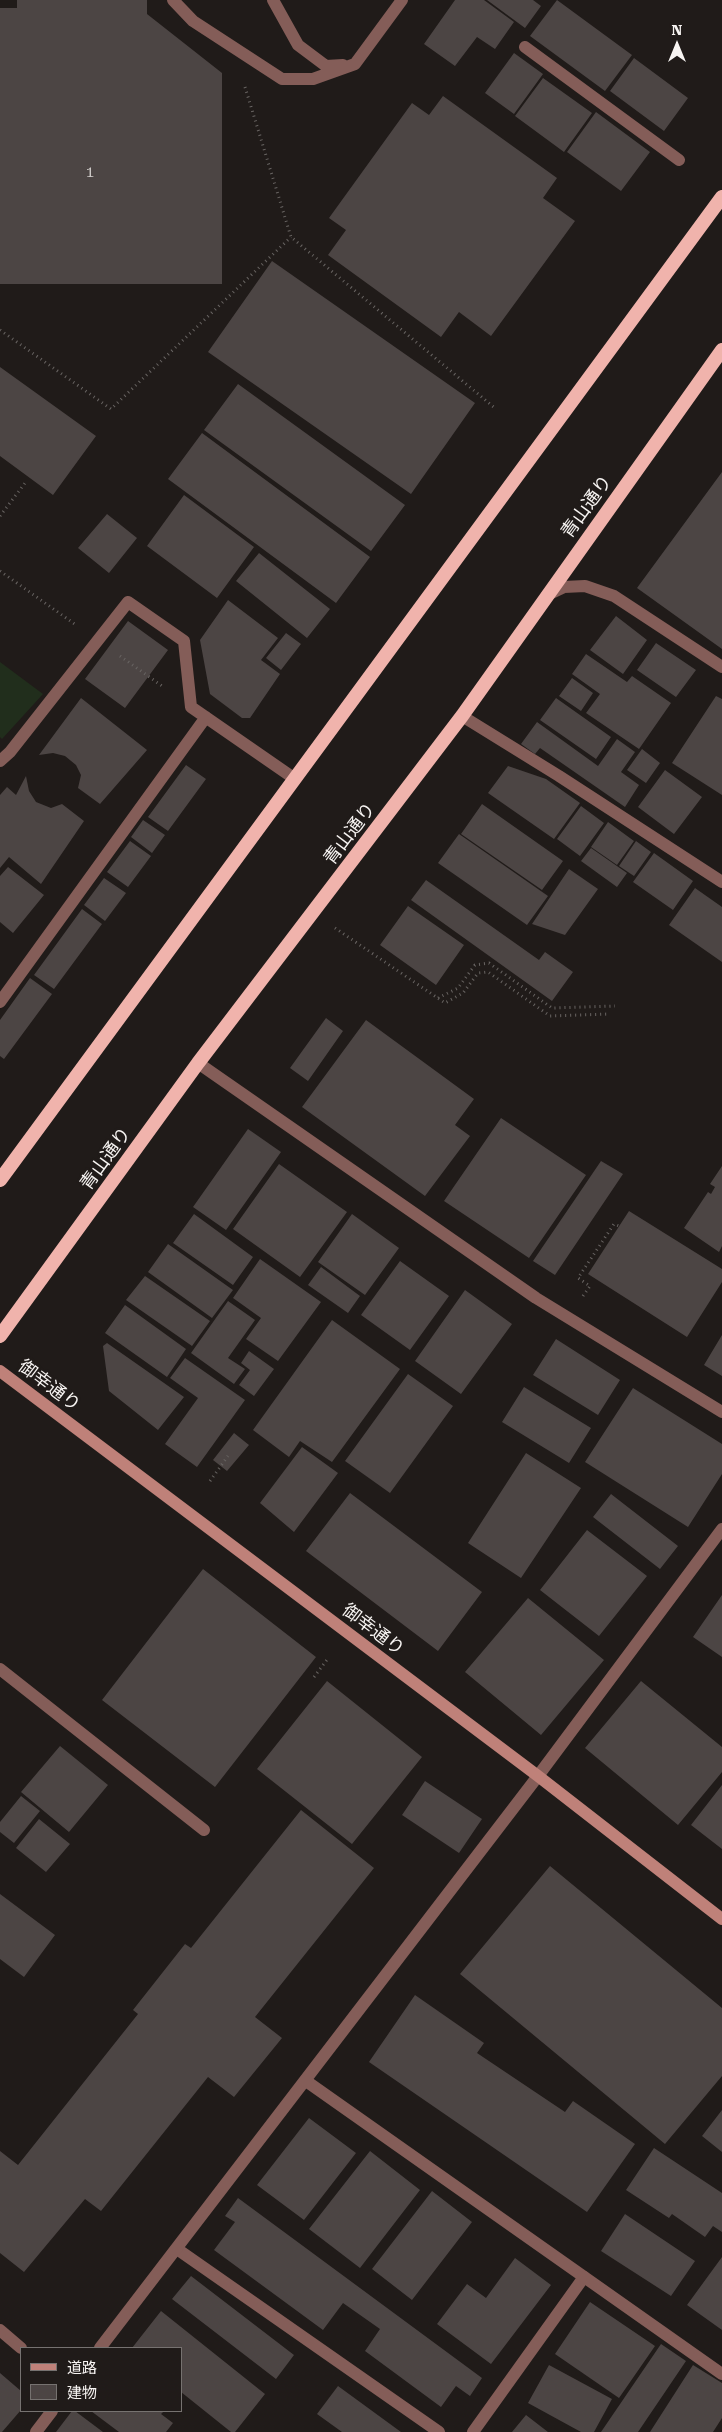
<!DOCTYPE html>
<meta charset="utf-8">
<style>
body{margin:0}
#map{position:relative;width:722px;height:2432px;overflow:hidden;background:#201b19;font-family:"Roboto Serif","Noto Sans JP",serif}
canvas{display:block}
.legend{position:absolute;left:20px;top:2347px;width:162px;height:65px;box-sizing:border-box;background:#201b19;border:1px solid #767270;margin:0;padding:6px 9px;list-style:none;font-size:15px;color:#f7f4f2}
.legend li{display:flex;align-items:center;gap:10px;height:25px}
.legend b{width:25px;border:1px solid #767270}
.north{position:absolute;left:652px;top:20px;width:50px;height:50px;-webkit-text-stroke:4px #201b19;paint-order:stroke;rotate:0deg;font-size:14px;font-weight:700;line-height:20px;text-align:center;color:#f7f4f2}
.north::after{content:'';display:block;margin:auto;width:18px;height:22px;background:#f7f4f2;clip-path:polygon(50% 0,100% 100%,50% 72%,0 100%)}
</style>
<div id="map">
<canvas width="722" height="2432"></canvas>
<ul class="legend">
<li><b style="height:6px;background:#bf8179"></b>道路</li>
<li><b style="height:14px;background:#4c4544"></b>建物</li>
</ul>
<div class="north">N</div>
</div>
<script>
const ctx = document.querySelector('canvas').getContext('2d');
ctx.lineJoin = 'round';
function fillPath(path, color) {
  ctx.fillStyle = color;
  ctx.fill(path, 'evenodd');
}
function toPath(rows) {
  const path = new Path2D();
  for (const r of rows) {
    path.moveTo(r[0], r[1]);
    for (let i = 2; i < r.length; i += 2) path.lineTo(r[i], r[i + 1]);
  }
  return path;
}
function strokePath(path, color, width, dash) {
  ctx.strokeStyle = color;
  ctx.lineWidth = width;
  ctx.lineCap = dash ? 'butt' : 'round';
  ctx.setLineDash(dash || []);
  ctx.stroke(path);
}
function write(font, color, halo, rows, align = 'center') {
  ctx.font = font + ' "Roboto Serif","Noto Sans JP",serif';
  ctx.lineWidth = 5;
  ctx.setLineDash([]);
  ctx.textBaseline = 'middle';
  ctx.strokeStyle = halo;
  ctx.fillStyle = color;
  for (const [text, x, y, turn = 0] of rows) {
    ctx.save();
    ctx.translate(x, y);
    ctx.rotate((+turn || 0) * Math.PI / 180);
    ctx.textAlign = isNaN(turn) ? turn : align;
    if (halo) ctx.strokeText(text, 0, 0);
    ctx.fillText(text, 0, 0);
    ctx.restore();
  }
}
fillPath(toPath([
 [0,662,43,694,2,739,0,737]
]), '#212e1c');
fillPath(toPath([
 [17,0,147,0,147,14,222,73,222,284,0,284,0,8,17,8],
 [455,0,484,0,514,22,495,49,477,37,455,66,424,44],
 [487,0,533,0,541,6,525,28],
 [557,0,632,55,605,91,530,36],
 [514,53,543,74,514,114,485,93],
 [634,58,688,98,664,131,610,91],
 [543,78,592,113,564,152,515,116],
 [443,96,557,178,543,198,575,221,491,336,459,312,441,337,328,255,346,230,329,218,412,103,429,115],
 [596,112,650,152,621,191,567,152],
 [272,261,475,403,411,494,208,352],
 [0,367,96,436,53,495,0,456],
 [238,384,405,505,371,551,204,430],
 [202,433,370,557,336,603,168,479],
 [722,472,722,649,637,588],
 [184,495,254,547,217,598,147,546],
 [107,514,137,538,109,573,78,548],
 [259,553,330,609,307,638,236,581],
 [228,600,278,638,261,660,280,674,250,718,242,718,210,694,200,640],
 [616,616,647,640,623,674,590,650],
 [128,621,168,650,125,708,85,679],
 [286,633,301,644,281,670,266,658],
 [656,643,696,670,676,697,637,670],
 [586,654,627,682,632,676,671,703,639,749,586,713,600,694,572,674],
 [572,678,593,693,581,711,559,696],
 [716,696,722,699,722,795,672,763],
 [81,698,147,750,100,804,78,788,81,775,76,765,65,756,53,753,39,755],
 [556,698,611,737,596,759,540,720],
 [537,722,598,766,617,739,635,752,621,772,639,785,625,807,540,748,535,754,521,744],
 [642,749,660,763,646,783,627,770],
 [186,765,206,779,168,831,148,817],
 [508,766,546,779,580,803,554,839,488,793],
 [665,770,702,797,674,834,638,807],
 [26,776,29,791,36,802,51,808,62,804,84,821,41,884,9,857,0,868,0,795,7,787,16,795],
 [482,804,563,861,542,890,461,834],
 [581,806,604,823,580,856,557,839],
 [143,820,165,835,152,853,131,837],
 [608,822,634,841,617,865,591,847],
 [459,834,548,896,527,925,438,863],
 [130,841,151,856,128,887,107,872],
 [636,841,651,852,634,876,619,866],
 [591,848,627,873,617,887,581,861],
 [654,853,693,881,673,910,633,882],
 [8,867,44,895,13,933,0,922,0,876],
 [569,869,598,889,565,935,532,924],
 [104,878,126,893,105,921,84,905],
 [426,880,539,960,545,952,573,972,552,1001,411,900],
 [695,888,722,907,722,962,669,925],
 [408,906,464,945,436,985,380,945],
 [82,909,102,924,54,989,34,975],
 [30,978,52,994,4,1059,0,1056,0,1020],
 [326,1018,343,1031,308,1081,290,1068],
 [366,1020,474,1099,455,1125,470,1136,425,1196,302,1107],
 [501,1118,586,1175,529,1258,444,1201],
 [248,1129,281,1152,226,1230,193,1207],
 [601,1161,623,1174,555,1275,533,1261],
 [279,1164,347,1212,300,1277,233,1229],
 [722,1166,722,1246,719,1252,684,1228,708,1192,711,1194,715,1187,710,1184],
 [629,1211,722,1269,722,1282,687,1337,588,1274],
 [194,1214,253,1257,233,1285,173,1243],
 [352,1214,399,1248,365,1295,318,1262],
 [168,1244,233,1290,212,1318,148,1272],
 [260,1259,321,1302,278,1361,246,1339,261,1318,233,1298],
 [400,1261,449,1296,410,1350,361,1315],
 [321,1267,360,1296,348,1313,308,1285],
 [145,1276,210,1321,192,1346,126,1300],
 [465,1290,512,1324,461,1394,415,1361],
 [228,1301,255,1320,228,1358,245,1369,234,1384,191,1353],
 [125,1305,186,1349,167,1377,105,1333],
 [332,1320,400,1369,332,1462,300,1441,289,1457,253,1430],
 [722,1335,722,1376,704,1365],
 [556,1339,620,1380,598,1415,533,1375],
 [107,1343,184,1397,158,1430,109,1391,103,1346],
 [249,1351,274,1369,254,1396,239,1385,250,1370,241,1363],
 [185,1358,245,1400,197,1467,165,1444,198,1398,170,1378],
 [408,1374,453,1406,390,1493,345,1461],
 [524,1387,591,1428,569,1463,502,1422],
 [633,1388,722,1444,722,1474,688,1527,585,1462],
 [234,1433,249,1445,227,1471,213,1460],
 [302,1447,338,1473,294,1532,260,1503],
 [526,1453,581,1488,521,1578,468,1543],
 [350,1493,482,1592,438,1651,306,1551],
 [611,1494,678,1546,660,1569,593,1517],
 [587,1530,647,1576,599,1636,540,1590],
 [203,1569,316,1657,215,1787,102,1700],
 [722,1595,722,1657,693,1637],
 [528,1598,604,1660,541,1735,465,1672],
 [327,1681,422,1757,352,1844,257,1769],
 [641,1681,722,1747,722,1772,678,1825,585,1748],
 [60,1746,108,1785,69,1832,21,1792],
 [425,1781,482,1819,459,1853,402,1815],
 [722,1785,722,1849,691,1825],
 [21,1796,40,1811,14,1843,0,1832,0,1822],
 [301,1810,374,1868,255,2017,282,2038,234,2097,208,2077,101,2211,85,2199,24,2272,0,2253,0,2151,18,2165,138,2014,133,2010,185,1944,191,1948],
 [39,1819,70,1844,46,1872,16,1848],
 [550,1866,722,2008,722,2076,665,2144,460,1974],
 [0,1894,55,1935,24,1977,0,1959],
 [415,1995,484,2043,477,2053,565,2112,573,2101,635,2144,587,2212,369,2062],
 [722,2110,722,2152,702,2136],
 [309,2118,356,2153,304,2220,257,2185],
 [654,2148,722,2193,722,2232,713,2226,705,2237,672,2214,669,2218,626,2190],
 [370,2151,420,2190,360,2268,309,2229],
 [432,2191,472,2222,412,2300,372,2269],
 [238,2198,482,2378,470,2396,456,2386,441,2407,365,2351,380,2329,343,2303,323,2330,214,2250,235,2222,225,2216],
 [625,2214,695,2261,671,2296,601,2251],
 [722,2257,722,2330,687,2305],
 [515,2258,551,2285,491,2364,437,2324,467,2284,486,2298],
 [191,2276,294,2355,276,2379,172,2299],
 [590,2302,655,2346,619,2398,555,2354],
 [161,2311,265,2394,235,2432,231,2432,181,2392,181,2348,132,2348],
 [661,2344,686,2361,638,2432,601,2432],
 [549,2365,612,2399,594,2432,581,2432,528,2403],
 [693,2365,722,2383,722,2418,713,2432,650,2432],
 [0,2373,21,2391,21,2410,2,2432,0,2432],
 [338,2386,401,2432,342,2432,317,2414],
 [72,2411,75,2411,103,2432,56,2432],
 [91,2411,164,2411,161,2414,173,2423,166,2432,119,2432],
 [526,2415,548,2432,512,2432]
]), '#4c4544');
strokePath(toPath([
 [245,87,291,237,496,409],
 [0,330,111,409,291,237],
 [0,516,25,483],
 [0,571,76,625],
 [120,656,162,686],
 [335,928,445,1003,463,993,478,973,488,972,550,1016,609,1014],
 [438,998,458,988,475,965,489,963,552,1008,615,1006],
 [583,1296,590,1286,578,1278,614,1224,619,1226],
 [210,1481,228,1456],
 [314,1677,329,1657]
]), '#696563', 3, [1, 4]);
strokePath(toPath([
 [173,0,193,21,282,79,313,79,355,64,402,0],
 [273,0,298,45,326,66,343,65],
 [462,716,559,776,722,882],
 [0,761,10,752,128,602,184,641,191,707,295,779],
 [0,1002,206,717],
 [0,2330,21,2348],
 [473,2432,584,2277]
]), '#845d58', 12);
strokePath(toPath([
 [525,47,679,160],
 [177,2249,439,2432]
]), '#845d58', 12);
strokePath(toPath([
 [547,595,564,587,585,586,614,596,722,667],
 [198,1063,536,1298,722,1412],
 [0,1669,204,1830],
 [306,2081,722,2374],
 [100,2348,538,1776,722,1529],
 [36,2432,52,2411]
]), '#845d58', 12);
strokePath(toPath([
 [0,1371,538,1776,722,1919]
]), '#bf8179', 12);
strokePath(toPath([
 [0,1180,722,197],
 [0,1336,198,1063,462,716,722,350]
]), '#f0b3ac', 14);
write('15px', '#ccc8c6', null, [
 ["1",90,173]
]);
write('18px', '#f7f4f2', '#201b19', [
 ["青山通り",587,507,-54],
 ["青山通り",350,834,-53],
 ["青山通り",106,1159,-54],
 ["御幸通り",49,1386,37],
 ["御幸通り",373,1630,37]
]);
</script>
